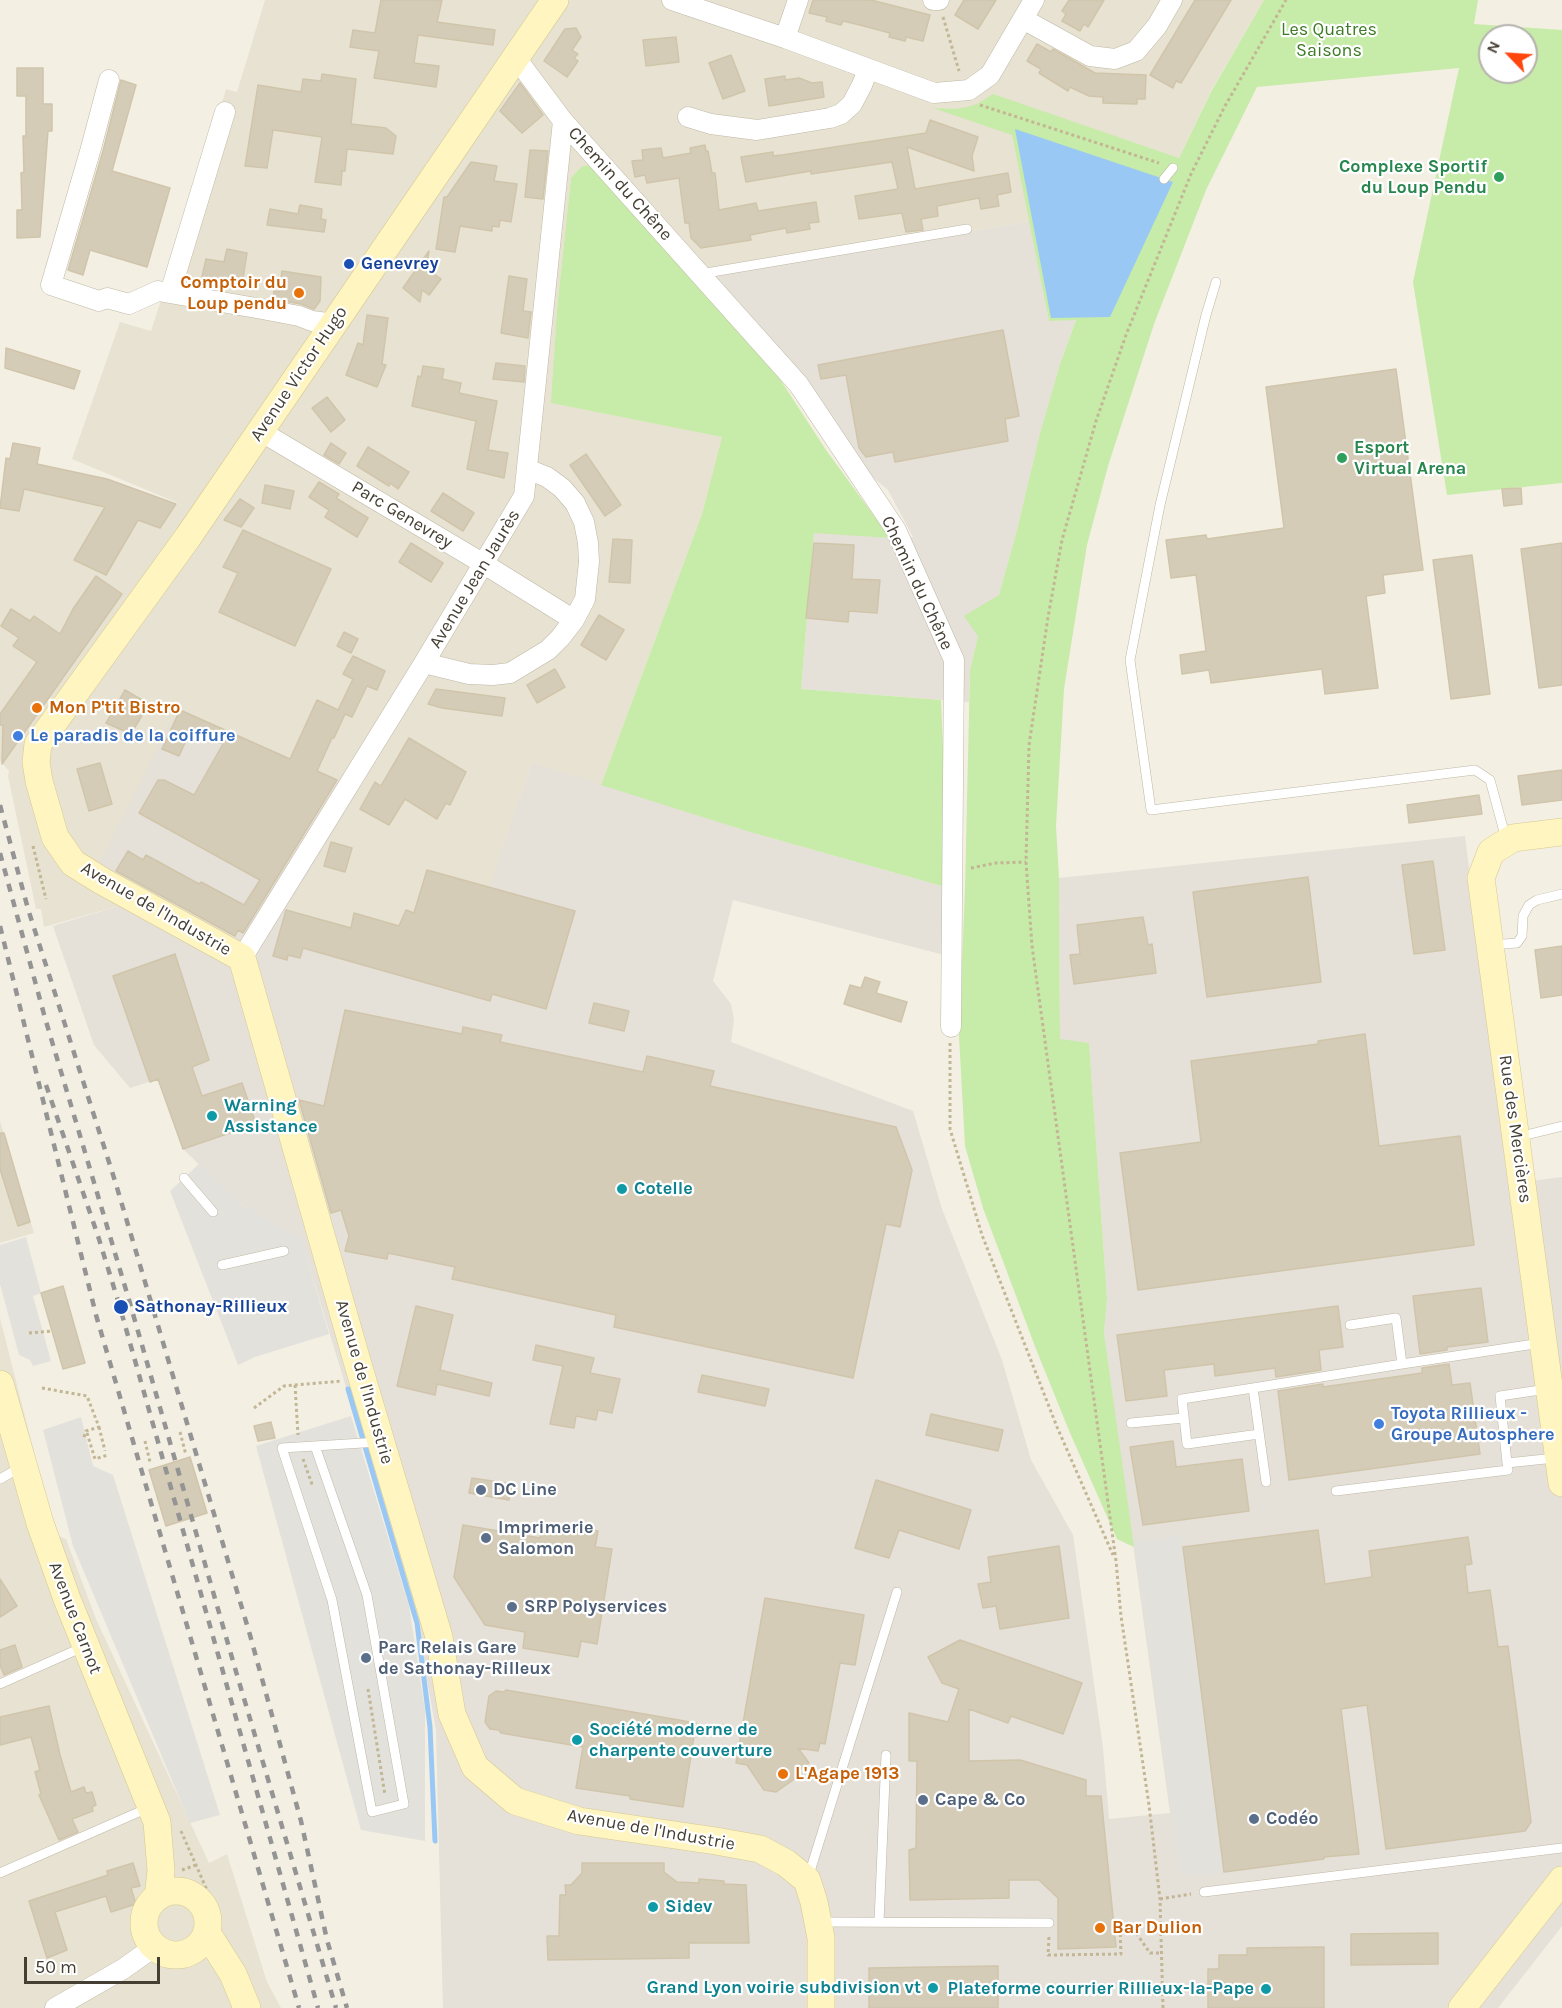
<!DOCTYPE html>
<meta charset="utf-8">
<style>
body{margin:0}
#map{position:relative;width:1562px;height:2008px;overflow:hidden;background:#f3efe3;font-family:Karla,sans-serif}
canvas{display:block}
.north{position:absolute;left:1478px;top:24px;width:60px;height:60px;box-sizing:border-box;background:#fff;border:2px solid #b5b2ad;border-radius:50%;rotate:295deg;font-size:16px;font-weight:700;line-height:24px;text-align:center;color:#453f33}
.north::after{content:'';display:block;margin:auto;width:21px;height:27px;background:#ff460e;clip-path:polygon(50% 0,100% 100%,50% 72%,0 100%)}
.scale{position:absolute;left:24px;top:1957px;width:136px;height:27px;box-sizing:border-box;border:3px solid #453f33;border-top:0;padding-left:8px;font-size:18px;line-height:21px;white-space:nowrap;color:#453f33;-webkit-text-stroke:4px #fff;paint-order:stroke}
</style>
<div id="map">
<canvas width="1562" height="2008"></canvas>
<div class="north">N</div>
<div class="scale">50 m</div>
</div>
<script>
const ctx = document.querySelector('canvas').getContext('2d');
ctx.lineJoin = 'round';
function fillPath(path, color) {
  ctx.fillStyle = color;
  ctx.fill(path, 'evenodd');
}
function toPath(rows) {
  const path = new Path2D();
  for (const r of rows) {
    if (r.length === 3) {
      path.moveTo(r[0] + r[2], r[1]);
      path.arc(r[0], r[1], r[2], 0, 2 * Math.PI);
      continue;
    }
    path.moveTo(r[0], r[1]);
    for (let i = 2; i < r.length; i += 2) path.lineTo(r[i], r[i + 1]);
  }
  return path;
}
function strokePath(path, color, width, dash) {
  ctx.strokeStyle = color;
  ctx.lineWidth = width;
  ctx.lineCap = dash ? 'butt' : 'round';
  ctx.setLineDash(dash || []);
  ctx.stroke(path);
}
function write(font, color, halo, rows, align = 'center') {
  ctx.font = font + ' Karla,sans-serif';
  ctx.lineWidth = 4.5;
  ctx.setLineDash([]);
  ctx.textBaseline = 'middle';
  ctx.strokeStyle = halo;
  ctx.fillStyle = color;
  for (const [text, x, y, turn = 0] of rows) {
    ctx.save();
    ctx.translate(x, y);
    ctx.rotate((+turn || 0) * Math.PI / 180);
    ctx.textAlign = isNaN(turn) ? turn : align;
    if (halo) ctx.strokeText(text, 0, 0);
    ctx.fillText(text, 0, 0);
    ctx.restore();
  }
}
fillPath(toPath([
 [265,0,1264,0,1212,89,1179,158,993,95,981,102,1012,135,1030,221,710,277,581,167,571,178,557,309,552,403,722,437,702,514,601,785,532,762,490,888,414,913,394,943,388,939,286,910,122,905,44,927,41,909,36,909,8,776,9,771,0,761,0,509,3,485,97,505,160,528,178,503,72,459,120,322,151,331,161,300,167,297,226,89,237,92],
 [0,1121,34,1233,0,1243],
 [0,1318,55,1535,66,1539,96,1619,209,1863,227,1854,267,1982,281,2008,0,2008]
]), '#e7e2d1');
fillPath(toPath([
 [1030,221,1049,321,1076,319,1060,364,1040,433,1017,530,999,595,978,636,970,670,969,702,801,689,814,532,890,538,913,537,888,490,871,476,710,277],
 [177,711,341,783,356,795,286,909,388,939,394,943,401,919,414,913,490,887,532,762,750,832,949,888,948,956,733,900,713,981,731,1004,734,1020,731,1042,913,1111,942,1209,1002,1360,1031,1460,1073,1535,1103,1748,1109,1819,1170,1813,1104,1333,1107,1298,1089,1043,1060,1040,1059,878,1465,836,1508,1184,1562,1177,1562,1926,1498,2008,443,2008,436,1730,415,1614,301,1239,238,1202,183,1149,158,1079,130,1088,94,1045,53,926,122,905,97,868]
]), '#e5e0d8');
fillPath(toPath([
 [1264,0,1478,0,1474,24,1562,30,1562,483,1447,495,1413,282,1459,68,1257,87,1206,190,1154,324,1108,466,1087,545,1064,689,1056,826,1059,878,1060,1039,1089,1043,1107,1298,1104,1333,1134,1547,1117,1539,1070,1433,1036,1349,983,1208,965,1146,959,1036,965,889,970,670,978,636,964,616,999,595,1017,530,1040,433,1060,364,1076,320,1049,321,1012,135,933,108,955,109,967,107,977,104,993,94,1179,158,1212,90],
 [1490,36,1526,36,1526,72,1490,72],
 [591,165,774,370,826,450,890,538,814,533,801,689,941,700,949,888,750,832,601,785,702,514,722,437,551,403,557,309,571,178,581,167]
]), '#c7eba8');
fillPath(toPath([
 [199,1164,238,1202,301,1238,329,1334,255,1357,238,1365,170,1191],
 [26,1237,41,1293,33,1296,51,1361,33,1366,30,1360,19,1355,0,1284,0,1245],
 [351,1416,409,1606,425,1710,425,1841,361,1830,256,1446],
 [81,1417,93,1466,113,1475,220,1815,190,1823,73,1546,43,1430],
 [1181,1535,1224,1872,1180,1876,1134,1542]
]), '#e3e1dc');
fillPath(toPath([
 [1015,129,1173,182,1110,317,1051,318]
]), '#9ac8f5');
strokePath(toPath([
 [348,1389,417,1623,430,1727,435,1841]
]), '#9ac8f5', 5);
const building = toPath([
 [381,0,442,0,437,22,495,30,493,45,418,35,414,63,439,66,436,87,374,78,379,51,350,47,353,30,375,33,381,0],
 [813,0,871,0,930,15,923,41,906,37,905,41,889,37,890,33,860,25,843,21,841,25,826,21,827,17,809,13,813,0],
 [964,0,996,0,978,29,955,15,964,0],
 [1069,0,1104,0,1088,27,1084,24,1080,31,1062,21,1066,14,1062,11,1069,0],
 [1195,0,1231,0,1181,83,1176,81,1173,88,1150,75,1195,0],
 [576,28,581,37,572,50,578,54,574,58,578,61,567,77,544,61,565,29,576,28],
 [676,37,679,62,646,66,643,40,676,37],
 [1037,44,1051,52,1053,49,1095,73,1146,75,1145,99,1137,99,1137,104,1103,103,1103,97,1089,96,1070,87,1068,91,1039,73,1041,69,1027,61,1037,44],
 [731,55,745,91,723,99,709,63,731,55],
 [17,68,43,68,43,104,52,104,52,131,48,131,40,237,17,238,17,210,22,210,21,173,24,172,23,136,26,136,26,96,17,96,17,68],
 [322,74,356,79,351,124,386,128,396,136,393,154,347,149,345,171,342,171,341,185,315,182,322,137,273,130,267,168,245,166,258,85,301,92,303,79,321,81,322,74],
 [785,76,785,80,799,78,812,83,822,82,824,97,769,106,765,79,785,76],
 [121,80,136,85,112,171,170,188,147,267,90,250,83,275,68,270,103,151,121,80],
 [520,83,543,115,522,133,500,111,520,83],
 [930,120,978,137,972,156,974,171,907,147,915,189,1008,173,1011,192,997,195,999,206,981,209,979,198,937,206,938,216,921,219,923,230,906,232,902,213,859,219,855,196,898,189,892,162,811,174,811,171,746,182,741,157,773,152,773,156,782,155,926,133,930,120],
 [705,145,706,151,708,151,712,173,715,173,719,210,756,203,758,211,816,202,819,222,809,223,810,229,787,233,786,228,750,235,751,240,701,248,691,238,689,223,685,223,679,178,647,183,645,175,635,177,632,161,643,160,642,150,661,148,663,158,691,153,690,148,705,145],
 [530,150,548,151,543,199,525,197,530,150],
 [471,162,497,166,494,181,517,184,511,222,500,220,499,227,492,226,492,231,460,226,455,252,436,249,444,197,447,197,471,162],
 [300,205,322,209,321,219,326,220,324,232,267,225,270,209,298,214,300,205],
 [227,249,247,253,242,284,202,277,206,259,224,262,227,249],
 [429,251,426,268,441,279,429,295,422,290,420,302,403,288,429,251],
 [282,271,321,277,320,301,314,309,301,304,273,299,274,291,279,292,282,271],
 [509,276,527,279,523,311,531,312,528,338,501,333,509,276],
 [367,315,388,318,382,364,386,365,377,387,346,375,358,343,363,345,367,315],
 [1003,330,1019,416,1005,419,1008,441,895,462,893,452,866,457,859,448,846,375,821,379,818,365,1003,330],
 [6,348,80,371,74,389,5,368,6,348],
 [496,363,525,366,524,382,493,379,496,363],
 [423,366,444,369,442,379,461,383,459,393,497,401,488,450,508,453,504,478,467,469,476,421,412,406,418,376,421,377,423,366],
 [1396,369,1423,570,1383,575,1385,593,1366,596,1378,688,1325,694,1322,669,1211,683,1209,670,1182,674,1180,655,1206,651,1196,575,1171,578,1166,540,1206,535,1207,539,1284,528,1266,387,1396,369],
 [327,397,345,420,331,432,312,408,327,397],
 [13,443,40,448,37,464,107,479,176,504,160,528,138,520,106,575,74,560,105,507,24,489,19,511,0,508,6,458,10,459,13,443],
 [331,443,346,453,339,464,324,455,331,443],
 [368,447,409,472,398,489,390,483,389,486,357,466,368,447],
 [586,454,621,505,605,516,570,465,586,454],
 [319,482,339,494,336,498,368,518,357,537,325,517,329,510,309,497,319,482],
 [265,485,294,491,290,509,262,503,265,485],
 [1521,488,1522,504,1504,506,1502,489,1521,488],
 [443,493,474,513,463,531,431,511,443,493],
 [240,499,254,508,241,527,224,520,240,499],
 [243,530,331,569,295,646,219,612,238,573,223,567,243,530],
 [613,539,632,540,630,583,609,582,613,539],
 [411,543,443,563,431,582,399,562,411,543],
 [814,543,854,545,852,579,880,580,877,613,849,611,848,622,806,618,814,543],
 [1562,543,1562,685,1539,688,1521,549,1562,543],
 [1472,555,1490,694,1451,699,1433,560,1472,555],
 [96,576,122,594,2,764,3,725,0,725,0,714,37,662,13,646,19,638,1,626,11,609,30,621,34,616,60,634,73,609,96,576],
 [599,615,624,630,606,660,581,645,599,615],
 [344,632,358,639,351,653,337,646,344,632],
 [353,656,385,671,377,690,367,686,352,717,345,714,334,738,332,738,317,771,337,780,243,933,238,930,235,936,116,871,128,851,143,860,146,855,199,884,201,882,244,905,260,880,139,813,158,780,164,780,194,795,223,744,197,733,195,736,189,734,179,756,162,749,180,710,290,759,317,700,338,710,353,679,343,674,353,656],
 [555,669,565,687,537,703,527,685,555,669],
 [436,689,505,698,502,716,442,708,428,704,436,689],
 [125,690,149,704,132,732,130,731,129,733,106,723,125,690],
 [409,738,466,772,450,805,446,803,437,819,405,799,389,825,360,809,375,782,381,786,409,738],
 [100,763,112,804,89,811,77,769,100,763],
 [1562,770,1562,800,1522,805,1518,776,1562,770],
 [1479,795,1482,814,1409,823,1407,805,1479,795],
 [331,842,352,848,345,872,324,866,331,842],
 [1433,861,1445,950,1414,954,1402,865,1433,861],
 [427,870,575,911,546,1009,492,994,490,1001,303,948,300,958,288,955,287,960,273,956,286,910,351,928,354,913,399,926,406,910,414,913,427,870],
 [1308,877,1321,982,1207,997,1193,892,1308,877],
 [1143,917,1148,945,1152,944,1156,973,1074,984,1070,955,1080,954,1077,925,1143,917],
 [1562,946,1562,995,1541,998,1535,950,1562,946],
 [175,954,209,1060,192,1067,202,1096,242,1083,256,1124,183,1149,158,1079,150,1082,113,976,175,954],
 [865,977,880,982,876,993,907,1002,901,1022,844,1004,850,985,861,988,865,977],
 [594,1003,629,1011,624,1031,589,1023,594,1003],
 [345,1010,462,1034,463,1027,502,1035,500,1042,643,1072,647,1056,714,1071,710,1086,896,1127,912,1170,900,1227,886,1224,853,1378,614,1327,616,1315,452,1279,455,1267,388,1253,387,1259,345,1251,349,1236,341,1210,331,1213,299,1100,324,1106,345,1010],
 [1365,1034,1379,1146,1460,1136,1474,1245,1138,1290,1120,1153,1201,1142,1191,1061,1318,1044,1318,1041,1365,1034],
 [0,1133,4,1133,30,1222,18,1226,0,1169,0,1133],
 [63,1286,85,1363,63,1369,41,1293,63,1286],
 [1481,1288,1488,1342,1447,1347,1447,1350,1420,1354,1413,1296,1481,1288],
 [416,1306,453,1315,440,1370,492,1383,489,1396,437,1384,435,1395,397,1386,416,1306],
 [1338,1306,1343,1347,1319,1350,1321,1370,1276,1377,1275,1368,1215,1376,1214,1364,1164,1370,1167,1396,1126,1401,1117,1335,1338,1306],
 [536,1345,594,1358,590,1373,620,1379,612,1413,598,1410,596,1420,576,1416,574,1428,550,1424,563,1366,533,1360,536,1345],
 [1449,1364,1452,1385,1470,1383,1480,1454,1289,1480,1278,1391,1323,1384,1323,1387,1422,1373,1422,1368,1449,1364],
 [702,1375,769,1389,765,1406,698,1392,702,1375],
 [931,1414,1003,1430,998,1451,926,1435,931,1414],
 [271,1422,275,1438,258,1441,254,1426,271,1422],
 [1173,1441,1176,1467,1242,1459,1249,1511,1143,1525,1130,1447,1173,1441],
 [190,1457,207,1513,166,1526,149,1470,190,1457],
 [472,1478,512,1484,509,1500,469,1493,472,1478],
 [876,1480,971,1510,959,1549,899,1530,889,1558,855,1548,876,1480],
 [543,1522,598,1531,595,1547,612,1549,597,1644,581,1641,578,1657,523,1648,525,1632,485,1625,454,1577,463,1525,540,1538,543,1522],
 [1318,1530,1325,1584,1372,1577,1369,1551,1468,1537,1472,1564,1465,1565,1468,1593,1490,1590,1498,1647,1508,1646,1531,1822,1525,1831,1386,1849,1367,1705,1341,1709,1359,1854,1324,1857,1324,1859,1224,1872,1183,1547,1318,1530],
 [1059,1546,1069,1618,1000,1629,996,1606,983,1608,978,1584,991,1582,988,1557,1059,1546],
 [0,1579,17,1606,0,1617,0,1579],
 [765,1598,864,1615,855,1665,840,1663,825,1744,820,1743,818,1751,798,1748,809,1763,798,1771,796,1778,776,1792,764,1790,747,1765,736,1763,765,1598],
 [960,1640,1082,1683,1063,1734,1011,1716,1008,1723,969,1709,969,1761,1020,1760,1086,1780,1086,1796,1101,1796,1116,1947,1058,1949,1058,1898,1039,1880,1009,1880,1009,1898,910,1900,909,1850,916,1848,917,1761,909,1761,909,1713,948,1722,959,1689,942,1683,928,1657,960,1640],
 [15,1645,22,1667,4,1675,0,1665,0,1650,15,1645],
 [506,1690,696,1723,683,1807,630,1799,630,1796,576,1788,583,1747,501,1733,499,1730,490,1729,485,1722,489,1696,496,1691,504,1692,506,1690],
 [49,1706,60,1755,71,1792,84,1787,86,1793,92,1792,96,1805,92,1807,93,1811,72,1819,78,1832,59,1840,39,1795,41,1794,35,1772,40,1770,31,1737,0,1745,0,1717,49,1706],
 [133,1863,140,1886,131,1888,136,1904,111,1912,106,1896,55,1912,67,1950,47,1958,29,1901,108,1875,107,1871,133,1863],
 [582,1863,664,1863,664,1872,677,1882,699,1883,699,1879,724,1881,724,1884,746,1885,749,1943,689,1943,689,1958,548,1960,547,1936,559,1936,560,1895,566,1895,565,1885,571,1885,582,1873,582,1863],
 [1438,1933,1438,1964,1351,1965,1351,1934,1438,1933],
 [1324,1947,1324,2008,1208,2008,1208,1969,1219,1969,1219,1955,1247,1955,1247,1948,1324,1947],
 [998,1966,998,2008,869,2008,869,1968,998,1966]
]);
fillPath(building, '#d5ccb8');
strokePath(building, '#d0c5aa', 1.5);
const lane = toPath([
 [1164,179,1173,168],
 [700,274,967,229],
 [1216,282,1206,315,1160,505,1130,660,1151,810,1475,770,1490,780,1506,839],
 [1491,945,1517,943,1522,936,1523,916,1529,905,1537,900,1562,894],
 [1518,1137,1562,1126],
 [184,1178,213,1212],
 [222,1265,284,1251],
 [1350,1325,1396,1318,1402,1364,1541,1343],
 [1253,1388,1182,1399,1187,1444,1259,1434],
 [1547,1389,1500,1396,1507,1463,1555,1458],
 [1131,1423,1184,1418],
 [315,1446,367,1595,404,1804,372,1812,332,1600,282,1448,379,1442],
 [0,1479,21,1467],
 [1266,1482,1253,1388,1402,1364],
 [1336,1491,1508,1470,1507,1463],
 [0,1684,83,1647],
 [0,1873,148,1808],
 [808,1878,897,1592],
 [1204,1892,1562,1848],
 [820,1922,1049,1923],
 [879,1922,886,1755]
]);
const street = toPath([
 [672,0,785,38,934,93,969,90,990,75,1034,0],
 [933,0,939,0],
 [1023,19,1090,56,1115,59,1136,51,1157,26,1172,0],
 [785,38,798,0],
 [109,80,91,148,51,285,99,301,107,298,129,304,158,291,262,309,299,316,312,321,334,324],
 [688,117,711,124,757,130,830,118,841,114,852,104,862,85,868,69],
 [563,121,799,385,896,530,954,660,951,1027],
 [170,293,225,112],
 [260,431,484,564,574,620],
 [424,663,469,674,493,675,510,673,548,650,560,638,574,620,585,599,589,562,588,543,584,522,575,503,562,488,547,477,527,469],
 [242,958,424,663,524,496,563,121,516,58],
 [55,2008,123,1969,154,1947]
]);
const secondary = toPath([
 [555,0,188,537,38,744,36,762,39,781,55,837,73,863,102,881,242,958,357,1361,439,1637,452,1714,475,1767,515,1801,579,1821,716,1841,760,1849,786,1863,807,1880,814,1902,821,1938,821,2008],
 [1562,832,1513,838,1491,852,1481,878,1562,1483],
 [0,1384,40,1523,67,1599,157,1822,161,1871,158,1897],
 [176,1923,32],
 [207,1933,233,1974,247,2008],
 [1462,2008,1562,1880]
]);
strokePath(lane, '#bfb8a5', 10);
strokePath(street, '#bfb8a5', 21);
strokePath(secondary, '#d6c98f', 28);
strokePath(toPath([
 [943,17,959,71],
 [980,105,1159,163],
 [33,846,46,899],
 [971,868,996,863,1026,862],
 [950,1043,950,1129,982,1235,1057,1427,1113,1555],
 [29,1333,52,1331],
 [295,1385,298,1435],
 [42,1388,87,1396,99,1427,86,1431,83,1440],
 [254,1408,284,1386,341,1381],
 [99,1427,105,1451],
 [180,1432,186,1455],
 [87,1433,95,1459,108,1455],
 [145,1441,150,1462],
 [303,1459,313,1487],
 [368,1689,385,1795],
 [181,1831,217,1913],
 [182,1870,196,1865],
 [1160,1899,1191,1894],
 [1114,1929,1134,1930,1150,1953,1161,1953],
 [1049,1937,1048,1955,1121,1954,1120,1929],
 [1163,2008,1160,1899,1149,1805,1121,1616,1116,1561,1032,946,1026,862,1029,745,1048,617,1062,540,1096,421,1126,335,1191,174,1225,106,1286,0]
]), '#c2b695', 3, [3, 3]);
strokePath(lane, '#fff', 9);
strokePath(street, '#fff', 20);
strokePath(secondary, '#fff5c1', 27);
strokePath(toPath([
 [0,805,28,909,115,1181,250,1635,301,1821,327,1940,347,2008],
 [0,853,45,1018,129,1300,237,1675,336,2008],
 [0,926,96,1315,299,2008],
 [46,1085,98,1236,119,1304,318,2008]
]), '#949494', 4.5, [8, 8]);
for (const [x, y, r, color] of [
 [1499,177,6,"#2e9e5b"],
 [349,264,6,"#1a4fb4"],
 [299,293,6,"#e8710a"],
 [1342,458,6,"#2e9e5b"],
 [37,708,6,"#e8710a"],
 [18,736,6,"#3f7fe0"],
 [212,1116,6,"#0f9aa8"],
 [622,1189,6,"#0f9aa8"],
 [121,1307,8,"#1a4fb4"],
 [1379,1424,6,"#3f7fe0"],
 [481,1490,6,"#5c6f8a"],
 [486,1538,6,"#5c6f8a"],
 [512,1607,6,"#5c6f8a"],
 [366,1658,6,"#5c6f8a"],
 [577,1740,6,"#0f9aa8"],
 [783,1774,6,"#e8710a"],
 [923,1800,6,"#5c6f8a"],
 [1254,1819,6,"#5c6f8a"],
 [653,1907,6,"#0f9aa8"],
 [1100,1928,6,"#e8710a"],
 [933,1988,6,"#0f9aa8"],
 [1266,1989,6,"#0f9aa8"]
]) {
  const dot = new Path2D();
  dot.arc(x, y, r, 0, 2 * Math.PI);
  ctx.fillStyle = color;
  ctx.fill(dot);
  strokePath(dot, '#fff', 2);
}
write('18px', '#3c7a23', '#fff', [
 ["Les Quatres",1329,30],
 ["Saisons",1329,51]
]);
write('bold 18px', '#27864d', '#fff', [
 ["Complexe Sportif",1487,167],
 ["du Loup Pendu",1487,188],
 ["Esport",1354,448,"left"],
 ["Virtual Arena",1354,469,"left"]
], 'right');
write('18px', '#453f33', '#fff', [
 ["Chemin du Chêne",620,184,48],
 ["Avenue Victor Hugo",299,374,-56],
 ["Parc Genevrey",402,515,31],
 ["Avenue Jean Jaurès",475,579,-59],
 ["Chemin du Chêne",917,583,65],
 ["Avenue de l'Industrie",156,909,30],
 ["Rue des Mercières",1515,1129,82],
 ["Avenue de l'Industrie",364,1382,74],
 ["Avenue Carnot",75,1618,69],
 ["Avenue de l'Industrie",651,1830,10]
]);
write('bold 18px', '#164399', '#fff', [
 ["Genevrey",361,264],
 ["Sathonay-Rillieux",134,1307]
], 'left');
write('bold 18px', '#c56008', '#fff', [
 ["Comptoir du",287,283,"right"],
 ["Loup pendu",287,304,"right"],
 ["Mon P'tit Bistro",49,708],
 ["L'Agape 1913",795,1774],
 ["Bar Dulion",1112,1928]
], 'left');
write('bold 18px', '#366cbe', '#fff', [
 ["Le paradis de la coiffure",30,736],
 ["Toyota Rillieux -",1391,1414],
 ["Groupe Autosphere",1391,1435]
], 'left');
write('bold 18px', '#0d838f', '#fff', [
 ["Warning",224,1106],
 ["Assistance",224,1127],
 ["Cotelle",634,1189],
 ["Société moderne de",589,1730],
 ["charpente couverture",589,1751],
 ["Sidev",665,1907],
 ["Grand Lyon voirie subdivision vt",921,1988,"right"],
 ["Plateforme courrier Rillieux-la-Pape",1254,1989,"right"]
], 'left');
write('bold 18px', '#4e5e75', '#fff', [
 ["DC Line",493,1490],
 ["Imprimerie",498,1528],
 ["Salomon",498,1549],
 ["SRP Polyservices",524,1607],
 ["Parc Relais Gare",378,1648],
 ["de Sathonay-Rilleux",378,1669],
 ["Cape & Co",935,1800],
 ["Codéo",1266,1819]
], 'left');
</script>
